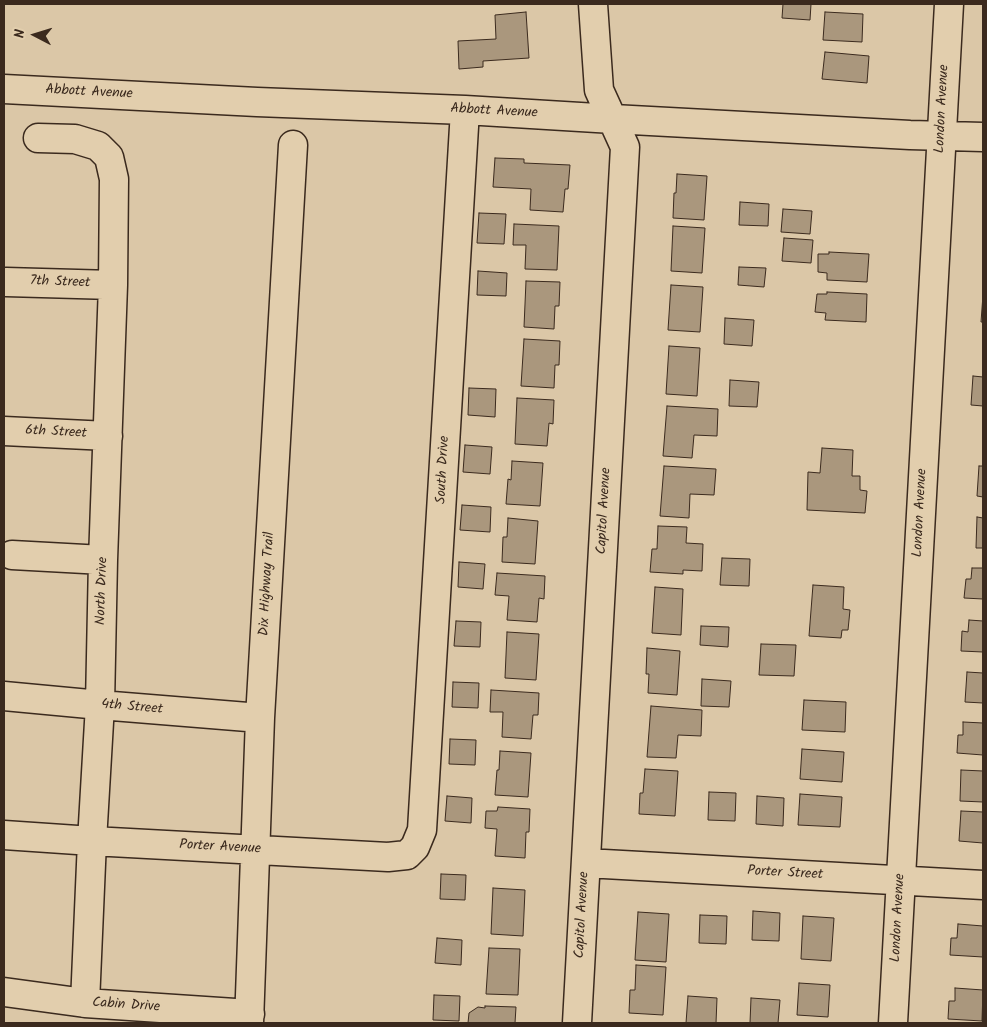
<!DOCTYPE html>
<style>
body{margin:0}
#map{position:relative;width:987px;height:1027px;overflow:hidden;background:#dbc7a7;font-family:Kalam,sans-serif}
canvas{display:block}
.frame{position:absolute;inset:0;border:5px solid #3b2a1e;pointer-events:none}
.north{position:absolute;left:10px;top:10px;width:50px;height:50px;-webkit-text-stroke:4px #e2cead;paint-order:stroke;rotate:275deg;font-size:14px;font-weight:700;line-height:20px;text-align:center;color:#3b2a1e}
.north::after{content:'';display:block;margin:auto;width:18px;height:22px;background:#3b2a1e;clip-path:polygon(50% 0,100% 100%,50% 72%,0 100%)}
</style>
<div id="map">
<canvas width="987" height="1027"></canvas>
<div class="frame"></div>
<div class="north">N</div>
</div>
<script>
const ctx = document.querySelector('canvas').getContext('2d');
ctx.lineJoin = 'round';
function fillPath(path, color) {
  ctx.fillStyle = color;
  ctx.fill(path, 'evenodd');
}
function toPath(rows) {
  const path = new Path2D();
  for (const r of rows) {
    path.moveTo(r[0], r[1]);
    for (let i = 2; i < r.length; i += 2) path.lineTo(r[i], r[i + 1]);
  }
  return path;
}
function strokePath(path, color, width, dash) {
  ctx.strokeStyle = color;
  ctx.lineWidth = width;
  ctx.lineCap = dash ? 'butt' : 'round';
  ctx.setLineDash(dash || []);
  ctx.stroke(path);
}
function write(font, color, halo, rows, align = 'center') {
  ctx.font = font + ' Kalam,sans-serif';
  ctx.lineWidth = 4.5;
  ctx.setLineDash([]);
  ctx.textBaseline = 'middle';
  ctx.strokeStyle = halo;
  ctx.fillStyle = color;
  for (const [text, x, y, turn = 0] of rows) {
    ctx.save();
    ctx.translate(x, y);
    ctx.rotate((+turn || 0) * Math.PI / 180);
    ctx.textAlign = isNaN(turn) ? turn : align;
    if (halo) ctx.strokeText(text, 0, 0);
    ctx.fillText(text, 0, 0);
    ctx.restore();
  }
}
const building = toPath([
 [783,4,811,4,810,20,782,18,783,4],
 [526,12,529,58,483,61,483,67,459,69,458,41,496,39,495,15,526,12],
 [825,12,863,14,862,42,823,40,825,12],
 [825,52,869,56,867,83,822,79,825,52],
 [495,158,524,159,524,163,570,165,568,189,565,189,563,212,530,210,531,189,493,187,495,158],
 [677,174,707,176,704,220,673,218,674,193,676,193,677,174],
 [740,202,769,204,768,226,739,225,740,202],
 [783,209,812,211,810,234,781,232,783,209],
 [479,213,506,214,504,244,477,243,479,213],
 [514,224,559,226,557,270,525,269,526,245,513,245,514,224],
 [673,226,705,228,702,273,671,271,673,226],
 [784,238,813,240,811,263,782,261,784,238],
 [829,252,869,254,867,282,827,280,827,273,818,272,818,254,829,254,829,252],
 [739,267,766,268,764,287,738,285,739,267],
 [478,271,507,273,506,296,477,295,478,271],
 [526,281,560,282,559,306,555,306,554,329,524,327,526,281],
 [671,285,703,287,700,332,668,330,671,285],
 [827,292,867,294,866,322,825,320,826,313,815,312,817,294,827,294,827,292],
 [983,295,983,322,981,322,983,295],
 [725,318,754,320,752,346,724,344,725,318],
 [524,339,560,341,559,365,555,365,554,388,521,386,524,339],
 [669,346,700,348,697,396,666,394,669,346],
 [973,376,983,377,983,406,971,405,973,376],
 [730,380,759,382,757,407,729,406,730,380],
 [469,388,496,389,495,417,468,415,469,388],
 [517,398,554,400,553,424,549,423,547,446,515,444,517,398],
 [667,406,718,409,717,436,694,435,692,458,663,456,667,406],
 [465,445,492,447,490,474,463,472,465,445],
 [822,448,853,450,852,476,860,476,860,490,867,491,865,513,807,510,808,472,820,473,822,448],
 [512,461,543,463,540,506,506,504,508,479,511,480,512,461],
 [664,466,716,469,714,495,690,494,689,518,660,516,664,466],
 [979,466,983,466,983,497,977,496,979,466],
 [462,505,491,507,490,532,460,530,462,505],
 [977,517,983,518,983,548,976,548,977,517],
 [508,518,538,521,535,564,502,562,503,537,507,537,508,518],
 [658,526,687,527,686,543,703,544,702,571,683,570,683,574,650,572,652,549,657,549,658,526],
 [722,558,750,559,749,586,720,585,722,558],
 [459,562,485,564,483,589,458,587,459,562],
 [972,568,983,568,983,599,964,598,966,579,971,579,972,568],
 [497,573,545,576,544,599,539,598,537,622,507,620,509,596,495,595,497,573],
 [813,585,844,587,843,609,850,610,848,630,842,630,841,638,809,636,813,585],
 [655,587,683,589,681,635,652,633,655,587],
 [969,620,983,621,983,652,961,651,962,631,968,632,969,620],
 [456,621,481,622,480,647,454,646,456,621],
 [701,626,729,627,728,647,700,645,701,626],
 [507,632,539,634,536,680,505,678,507,632],
 [761,644,796,645,794,676,759,675,761,644],
 [647,648,680,651,677,695,648,693,649,674,646,674,647,648],
 [967,672,983,673,983,703,965,702,967,672],
 [702,679,731,681,729,707,701,706,702,679],
 [453,682,479,683,478,708,452,707,453,682],
 [491,690,539,693,538,715,533,715,531,739,502,737,503,712,490,712,491,690],
 [804,700,846,702,845,732,802,730,804,700],
 [651,706,702,710,701,736,678,735,676,758,647,757,651,706],
 [963,722,983,723,983,755,957,753,958,735,963,735,963,722],
 [450,739,476,740,475,765,449,764,450,739],
 [802,749,844,752,842,782,800,779,802,749],
 [500,751,531,753,528,797,495,795,497,770,499,770,500,751],
 [645,769,678,771,675,816,639,814,640,793,643,793,645,769],
 [961,770,983,771,983,802,960,801,961,770],
 [709,792,736,793,735,821,708,820,709,792],
 [800,794,842,797,840,827,798,825,800,794],
 [447,796,472,798,471,823,445,821,447,796],
 [757,796,784,798,783,826,756,824,757,796],
 [498,807,530,809,529,832,526,832,525,858,495,856,497,829,485,828,486,811,497,811,498,807],
 [961,811,983,812,983,843,959,841,961,811],
 [441,874,466,875,465,900,440,899,441,874],
 [493,888,525,890,523,936,491,934,493,888],
 [753,911,780,913,779,941,752,940,753,911],
 [638,912,669,914,666,962,635,960,638,912],
 [700,915,727,916,726,944,699,943,700,915],
 [803,916,834,918,831,961,801,959,803,916],
 [958,924,983,926,983,957,950,955,951,938,957,938,958,924],
 [437,938,462,940,461,965,435,963,437,938],
 [489,948,520,949,518,995,486,994,489,948],
 [636,965,666,967,663,1015,629,1013,630,990,635,990,636,965],
 [799,983,830,985,828,1017,797,1015,799,983],
 [955,988,983,990,982,1021,948,1019,949,1001,955,1001,955,988],
 [434,995,460,996,459,1021,433,1020,434,995],
 [688,996,717,998,716,1023,686,1023,688,996],
 [751,998,780,1000,778,1023,750,1023,751,998],
 [485,1006,516,1007,515,1023,468,1023,469,1013,478,1007,485,1008,485,1006]
]);
fillPath(building, '#aa977d');
strokePath(building, '#3b2a1e', 1);
const minor = toPath([
 [4,89,257,102,465,110,613,119,910,135,983,137],
 [38,138,75,139,98,146,109,157,114,179,113,285,103,560,100,705,92,841,85,1003],
 [6,282,113,285],
 [4,431,108,436],
 [12,555,103,560],
 [4,696,100,705,260,718],
 [4,835,92,841,388,857,407,855,415,847,422,830,465,110],
 [586,863,983,885],
 [4,992,85,1003,250,1014],
 [249,1023,260,718,293,145],
 [577,1023,625,147,599,90,593,4],
 [893,1023,949,4]
]);
strokePath(minor, '#3b2a1e', 31);
strokePath(minor, '#e2cead', 28);
write('14px', '#3b2a1e', '#e2cead', [
 ["Abbott Avenue",89,93,3],
 ["London Avenue",943,109,-87],
 ["Abbott Avenue",494,112,3],
 ["7th Street",60,283,2],
 ["6th Street",56,433,3],
 ["South Drive",444,470,-87],
 ["Capitol Avenue",605,511,-87],
 ["London Avenue",921,513,-87],
 ["Dix Highway Trail",268,584,-87],
 ["North Drive",103,591,-88],
 ["4th Street",132,708,5],
 ["Porter Avenue",220,848,3],
 ["Porter Street",785,874,3],
 ["Capitol Avenue",583,915,-87],
 ["London Avenue",899,918,-87],
 ["Cabin Drive",126,1006,4]
]);
</script>
